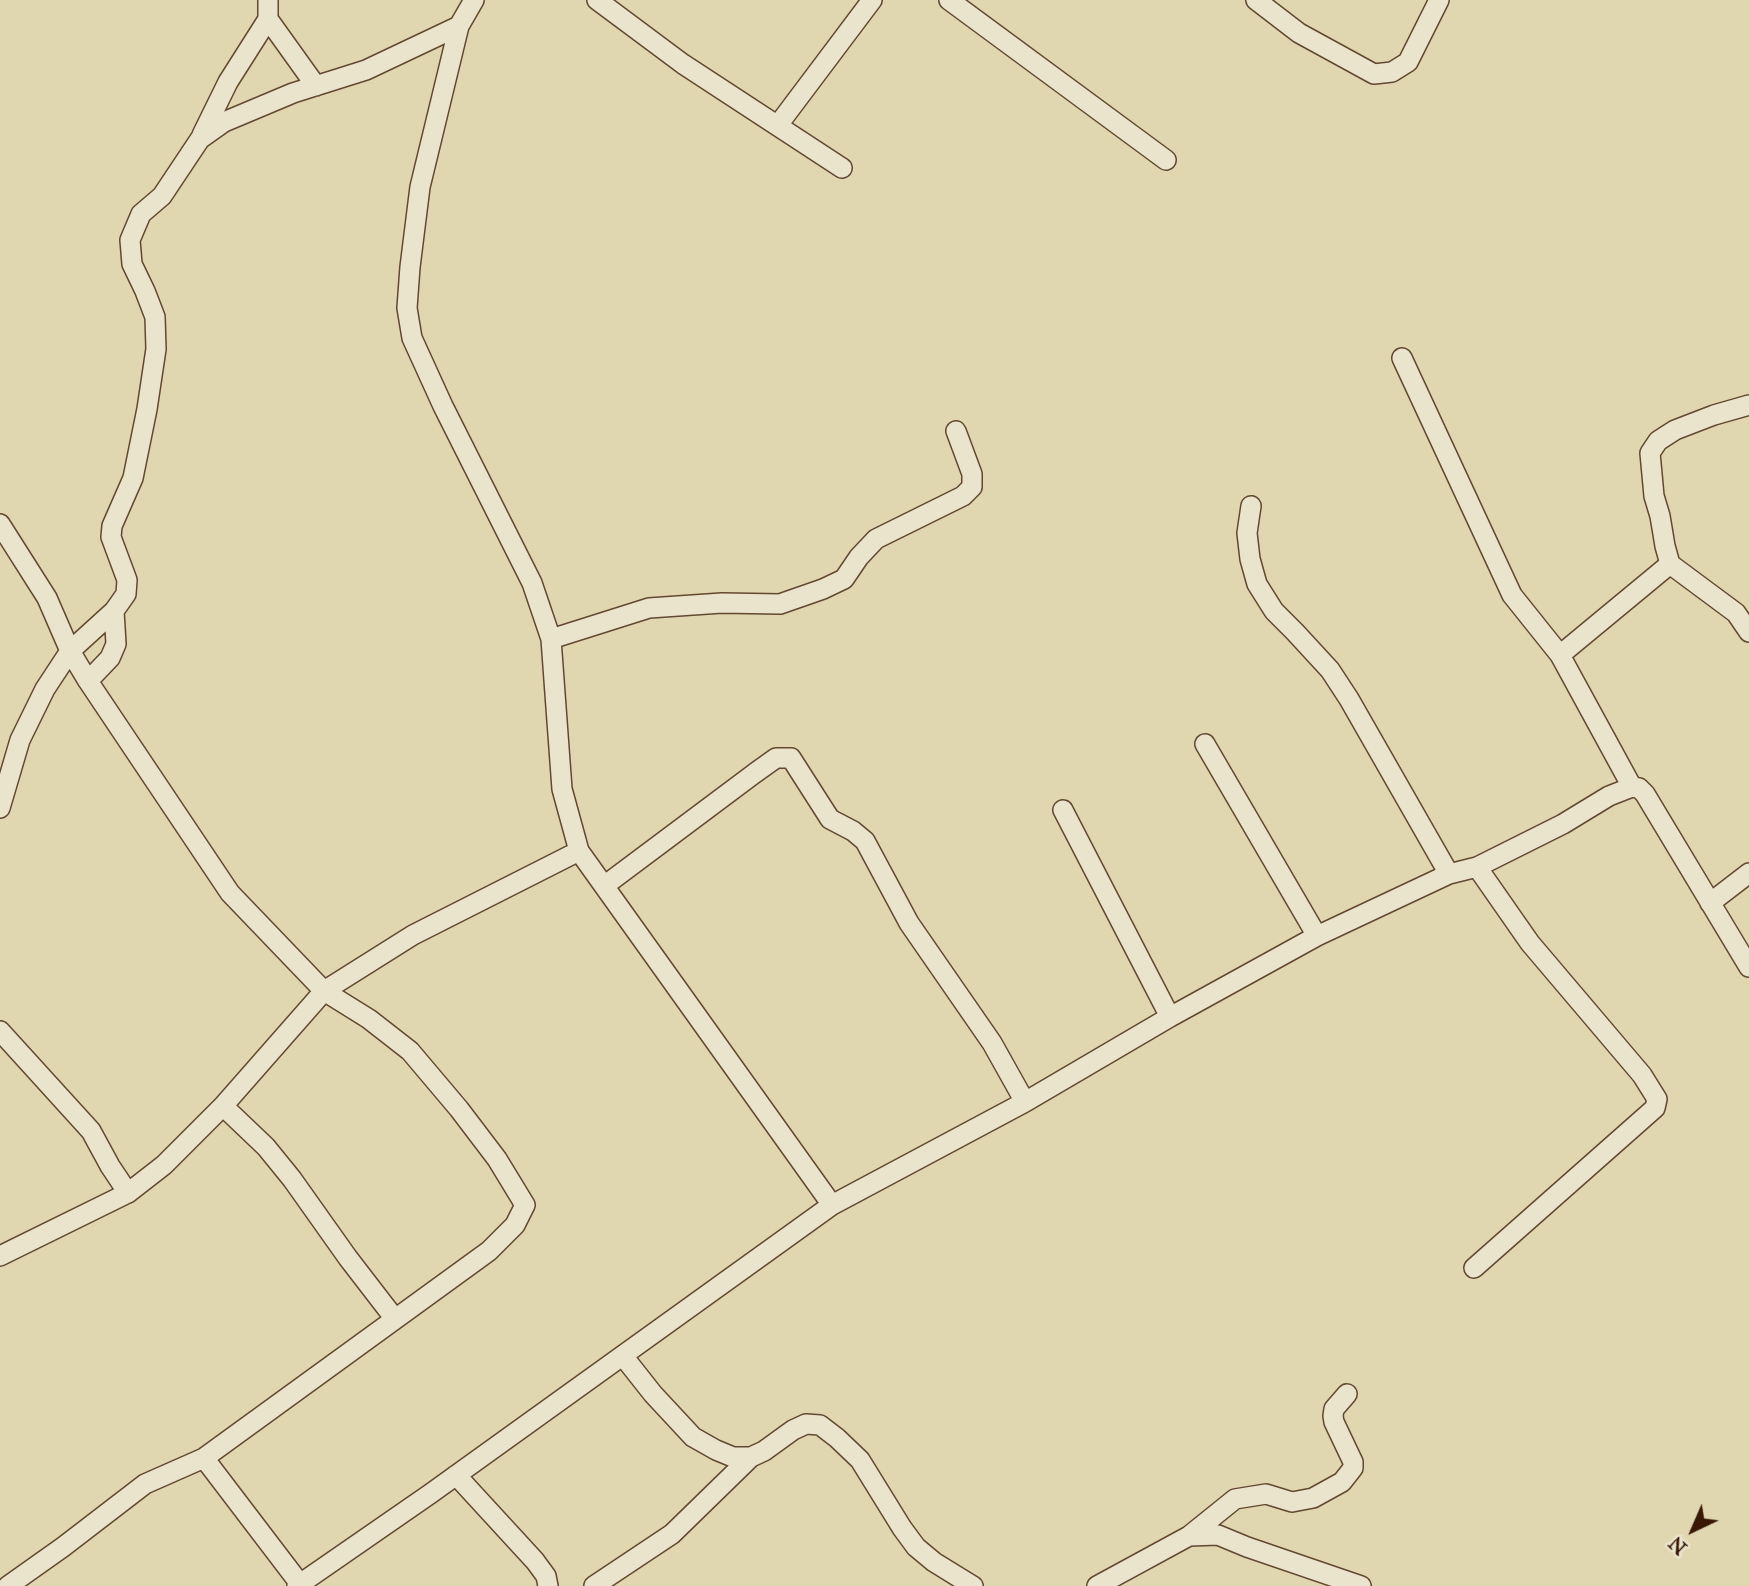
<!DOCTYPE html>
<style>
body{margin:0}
#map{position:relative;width:1749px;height:1586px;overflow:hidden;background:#e0d6b0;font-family:"IM FELL Great Primer",serif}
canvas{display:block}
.north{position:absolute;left:1658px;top:1495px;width:70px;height:70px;-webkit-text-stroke:5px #ebe4cc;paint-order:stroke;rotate:224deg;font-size:19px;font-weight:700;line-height:28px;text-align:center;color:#381805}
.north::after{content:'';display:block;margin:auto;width:24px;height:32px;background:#381805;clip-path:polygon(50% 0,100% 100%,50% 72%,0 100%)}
</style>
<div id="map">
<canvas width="1749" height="1586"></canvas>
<div class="north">N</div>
</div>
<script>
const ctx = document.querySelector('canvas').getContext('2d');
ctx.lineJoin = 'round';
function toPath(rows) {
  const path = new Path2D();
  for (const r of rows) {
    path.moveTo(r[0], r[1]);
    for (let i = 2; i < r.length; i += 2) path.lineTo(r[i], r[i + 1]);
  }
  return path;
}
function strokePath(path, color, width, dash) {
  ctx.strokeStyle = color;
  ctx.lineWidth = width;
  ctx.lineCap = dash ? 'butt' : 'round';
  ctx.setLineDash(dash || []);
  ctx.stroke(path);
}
const street = toPath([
 [474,0,459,26,420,187,410,267,407,308,412,338,443,406,532,583,551,639,562,789,579,851,832,1205],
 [597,0,683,64,842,168],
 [949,0,1166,160],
 [1256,0,1299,33,1374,74,1392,72,1408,62,1439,0],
 [268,19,316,86],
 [778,125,872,0],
 [202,135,228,82,268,19,268,0],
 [1402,358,1512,595,1560,655,1632,787],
 [1749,405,1714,415,1675,430,1658,441,1650,453,1654,496,1660,516,1665,546,1670,564,1736,613,1749,632],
 [1251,506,1247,533,1250,559,1257,584,1274,611,1295,632,1330,670,1349,699,1449,874],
 [0,524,47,598,70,651,88,681,230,893,324,991,369,1019,410,1051,459,1109,497,1159,525,1205,515,1225,489,1251,204,1458,145,1484,63,1547,8,1586],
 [551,639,649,608,722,603,780,604,823,589,844,579,859,557,876,539,963,496,972,487,972,474,956,431],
 [1560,655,1670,564],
 [88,681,110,658,116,644,114,611],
 [1205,744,1317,936],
 [0,808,20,740,45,689,70,651,114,611,126,594,127,580,111,537,112,526,133,478,147,409,156,349,155,317,145,291,132,264,130,240,141,214,162,196,200,139,224,122,293,93,366,70,459,26],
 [1063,810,1170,1017],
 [604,886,755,773,776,758,791,758,830,819,853,831,865,841,909,923,992,1043,1025,1102],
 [1710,903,1749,873],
 [0,1031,91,1131,110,1166,128,1193],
 [223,1106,266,1147,292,1179,348,1258,395,1319],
 [0,1256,128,1193,164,1165,223,1106,324,991,413,935,579,851],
 [1474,1268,1655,1108,1657,1099,1642,1075,1530,943,1477,867],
 [623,1356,653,1394,693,1437,716,1450,733,1457,751,1457,764,1451,793,1430,806,1424,820,1425,837,1438,860,1460,902,1528,916,1547,934,1562,973,1586],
 [204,1458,300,1584],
 [456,1475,535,1561,546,1576,548,1586],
 [1189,1536,1235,1499,1266,1494,1292,1502,1313,1498,1342,1482,1353,1468,1353,1462,1334,1422,1333,1416,1334,1409,1347,1394],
 [297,1586,430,1494,832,1205,1025,1102,1170,1017,1317,936,1449,874,1477,867,1563,824,1609,796,1632,787,1639,788,1645,794,1749,967],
 [594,1586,672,1534,751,1457],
 [1097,1586,1189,1536,1218,1535,1247,1547,1361,1586]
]);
strokePath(street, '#624830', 22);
strokePath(street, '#ebe4cc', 19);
</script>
